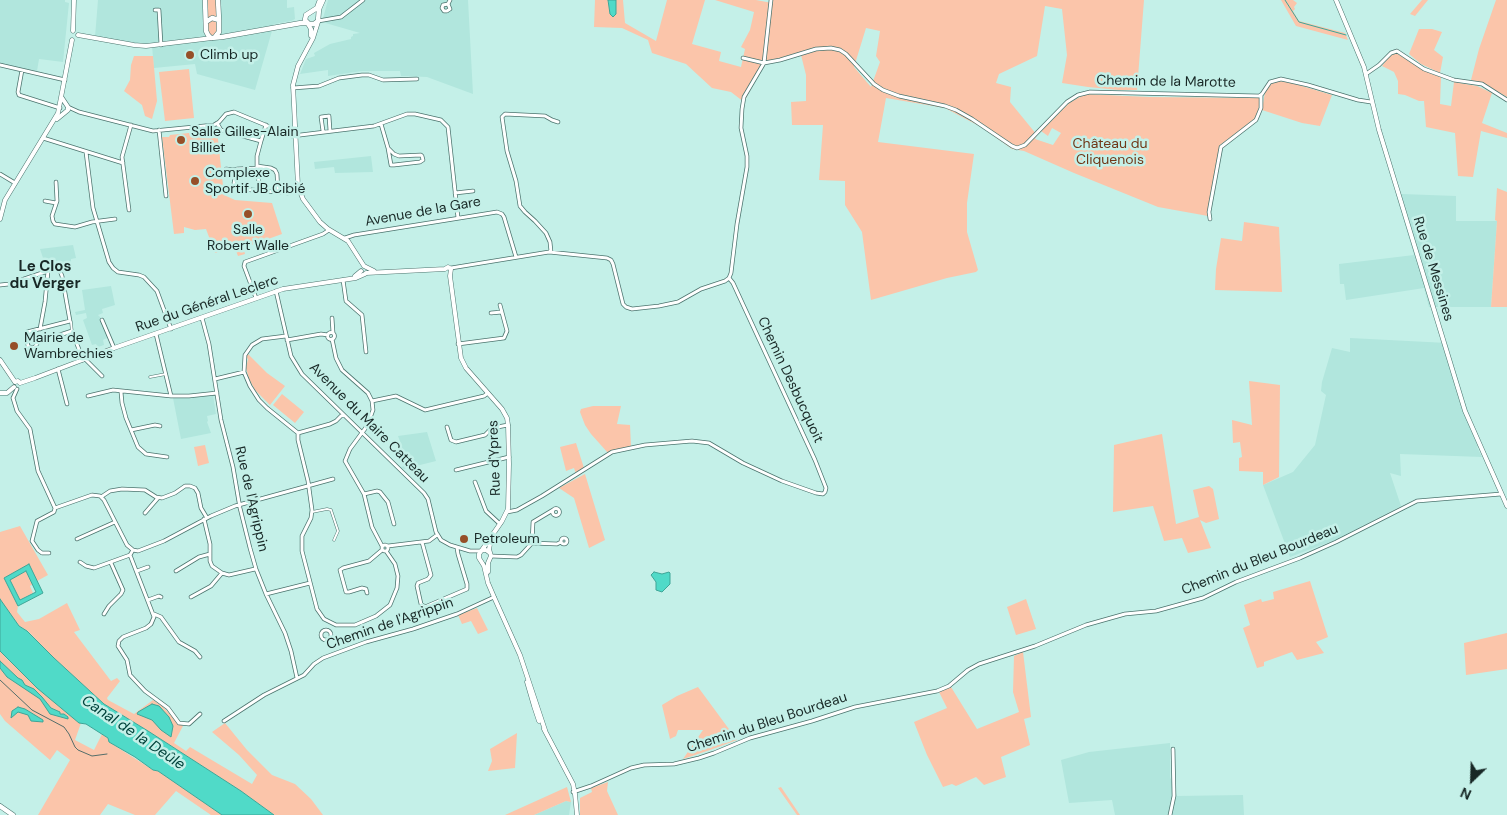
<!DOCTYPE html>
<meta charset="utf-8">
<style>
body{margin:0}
#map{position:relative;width:1507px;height:815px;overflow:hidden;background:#c4f0e8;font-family:"DM Sans",sans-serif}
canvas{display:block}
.north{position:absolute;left:1447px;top:755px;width:50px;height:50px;-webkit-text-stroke:4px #c4f0e8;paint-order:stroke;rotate:204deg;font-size:14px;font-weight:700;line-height:20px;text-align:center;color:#182826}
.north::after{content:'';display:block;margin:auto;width:18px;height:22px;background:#182826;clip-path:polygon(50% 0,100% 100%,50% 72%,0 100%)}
</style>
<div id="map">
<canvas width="1507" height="815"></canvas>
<div class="north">N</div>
</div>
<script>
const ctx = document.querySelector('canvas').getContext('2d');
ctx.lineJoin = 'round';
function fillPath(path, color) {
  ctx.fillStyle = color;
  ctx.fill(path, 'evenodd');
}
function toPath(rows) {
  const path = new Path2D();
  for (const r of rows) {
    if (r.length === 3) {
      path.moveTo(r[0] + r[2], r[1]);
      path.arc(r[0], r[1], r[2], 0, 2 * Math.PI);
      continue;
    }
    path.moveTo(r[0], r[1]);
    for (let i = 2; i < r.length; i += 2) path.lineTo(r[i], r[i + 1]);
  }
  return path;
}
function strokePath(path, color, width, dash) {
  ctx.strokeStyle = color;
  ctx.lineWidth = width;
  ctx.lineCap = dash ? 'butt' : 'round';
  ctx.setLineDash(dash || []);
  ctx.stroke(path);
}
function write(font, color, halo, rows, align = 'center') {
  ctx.font = font + ' "DM Sans",sans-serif';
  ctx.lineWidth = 5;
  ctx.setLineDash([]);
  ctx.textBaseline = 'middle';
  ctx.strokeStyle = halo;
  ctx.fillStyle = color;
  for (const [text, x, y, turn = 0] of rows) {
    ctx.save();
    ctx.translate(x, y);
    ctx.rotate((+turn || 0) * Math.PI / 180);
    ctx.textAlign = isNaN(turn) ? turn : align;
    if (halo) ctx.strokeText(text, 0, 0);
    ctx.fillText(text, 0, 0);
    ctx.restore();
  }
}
fillPath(toPath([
 [0,0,65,0,65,2,69,3,63,62,39,59,37,71,0,65],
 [98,0,287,0,287,8,294,7,295,19,291,21,274,24,255,90,197,74,195,64,154,68,152,46,95,37],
 [328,0,468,0,473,94,427,77,401,76,400,71,362,71,328,76,328,70,300,74,306,59,315,56,314,53,330,44,351,39,351,37,353,36,353,34,360,33,322,22],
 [371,156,373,172,335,173,334,167,315,169,314,162],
 [1402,194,1456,196,1456,221,1497,221,1491,307,1429,307,1424,288,1346,300,1344,284,1340,284,1339,264,1414,255,1396,195],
 [73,245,76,258,71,259,71,263,64,266,62,264,47,270,40,249],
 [111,286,115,305,102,309,103,313,98,315,102,319,109,337,103,340,104,345,98,347,96,344,92,345,83,320,87,318,86,313,76,315,75,312,85,310,82,290],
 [1350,338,1447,343,1467,408,1482,445,1477,447,1482,457,1400,454,1401,476,1390,473,1401,506,1335,540,1290,557,1263,485,1293,472,1315,445,1326,395,1321,391,1322,382,1332,348,1350,352],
 [213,395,216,414,207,416,208,421,207,422,211,433,181,439,173,398],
 [427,432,436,461,404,469,401,467,411,464,404,453,398,436],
 [1170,743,1170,777,1177,796,1243,795,1244,815,1115,815,1112,800,1069,803,1061,760,1089,752],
 [566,801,571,802,569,815,534,815]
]), '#b1e6dd');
fillPath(toPath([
 [207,0,216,0,217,17,212,16,208,18],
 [595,0,608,0,610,14,616,14,616,0,623,0,625,23,656,41,667,0,705,0,692,44,721,52,719,61,741,67,745,49,741,47,742,45,750,30,754,12,715,0,756,0,772,3,773,0,1144,0,1137,90,1119,90,1088,87,1062,83,1067,55,1062,9,1045,6,1037,56,999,74,996,83,1011,87,1010,102,1037,135,1035,139,1053,145,1061,133,1052,128,1048,136,1041,131,1069,103,1085,94,1149,97,1260,98,1258,113,1254,121,1220,145,1208,216,1158,207,1074,173,1024,151,1012,149,981,127,945,108,886,98,878,142,974,154,967,203,967,232,978,270,976,272,947,278,871,300,862,232,845,205,845,181,819,180,823,125,792,125,791,102,806,101,806,75,801,55,764,64,744,102,731,92,712,88,686,64,652,53,648,40,622,28,594,27],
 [866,28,880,31,876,56,880,62,871,87,854,67],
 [1281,0,1293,0,1297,3,1294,7,1295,9,1293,11,1299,21,1345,33,1348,40,1296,26],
 [1422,0,1428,0,1415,16,1410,14],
 [1496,0,1507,0,1507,97,1483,83,1471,80,1479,49],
 [211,20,216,21,217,24,217,32,214,35,210,35,208,31,208,23],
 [1419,29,1432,29,1442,32,1434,50,1443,57,1440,73,1421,64,1409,54],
 [1392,53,1396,53,1432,74,1441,77,1440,104,1451,106,1454,82,1477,86,1492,93,1482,123,1507,133,1507,138,1481,131,1473,177,1458,176,1455,133,1426,127,1424,101,1419,101,1405,95,1398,94,1398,81,1394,72,1382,66],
 [134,56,153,56,157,101,152,119,145,116,142,105,124,91,130,80,131,65],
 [189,69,194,118,165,121,159,72],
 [1279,81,1292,83,1332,95,1320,126,1302,123,1262,110,1265,92,1272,82],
 [217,130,224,195,235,200,272,203,282,234,243,248,245,254,238,256,234,246,215,253,206,229,195,230,184,227,184,233,174,234,162,137,169,137,170,135],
 [1497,188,1507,192,1507,307,1491,307,1497,221,1495,220],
 [1244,222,1279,227,1282,292,1215,290,1216,269,1221,238,1242,241],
 [248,354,267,373,285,386,270,405,255,390,249,379,246,368,248,359,246,357],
 [1249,381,1280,385,1279,477,1263,485,1263,472,1239,471,1239,458,1242,457,1240,442,1233,443,1232,420,1252,425],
 [282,394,304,412,295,423,273,405],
 [593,406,621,406,617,424,630,425,631,447,608,453,591,434,585,425,580,412,581,409],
 [1162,434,1176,524,1199,517,1193,490,1209,486,1213,489,1219,519,1206,523,1200,520,1211,548,1188,553,1182,538,1164,541,1153,506,1113,512,1114,445],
 [576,443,584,468,576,474,574,468,566,471,560,447],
 [205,445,209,463,198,466,194,447],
 [585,474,605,540,589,548,574,498,559,488],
 [20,526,48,575,37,581,29,565,4,578,18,606,17,612,25,622,39,619,67,603,80,630,74,632,111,681,117,678,120,681,107,698,108,700,134,714,153,700,162,706,180,724,183,726,174,743,186,751,190,747,252,784,257,775,239,755,212,732,225,723,247,750,272,775,295,784,311,799,323,815,274,815,241,791,148,731,104,704,54,658,28,631,19,626,0,599,0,532],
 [26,571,33,584,30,586,33,593,20,600,10,580],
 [1310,581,1328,637,1316,642,1324,653,1297,660,1292,652,1264,662,1264,666,1257,668,1243,628,1250,625,1244,605,1261,599,1262,602,1274,599,1273,592],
 [1026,599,1036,629,1016,635,1007,607],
 [477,608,488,630,478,634,471,621,462,624,458,615],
 [1507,633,1507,669,1466,675,1464,643],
 [0,651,7,659,79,723,81,723,75,740,94,750,102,734,108,738,109,742,153,770,158,771,222,815,211,815,176,791,155,815,135,815,108,804,100,815,38,815,70,760,57,750,50,760,5,721,0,714],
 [1023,652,1031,717,1024,719,1030,745,1001,757,1006,777,984,785,976,777,956,786,952,784,943,787,927,755,914,722,947,708,939,692,951,687,977,729,1019,712,1013,692,1014,656],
 [698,687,737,740,710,750,683,759,703,730,678,730,676,736,670,739,662,705,677,696],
 [517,733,515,768,488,771,492,761,490,749],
 [608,782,607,791,618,815,580,815,580,798,592,792,591,788],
 [567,787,571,802,566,801,534,815,505,815],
 [781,787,800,815,797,815,778,788]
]), '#fbc5aa');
const water = toPath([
 [608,0,616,0,616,14,613,17,610,14,608,0],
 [29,564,43,593,18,606,4,578,29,564],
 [26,571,36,592,20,600,10,580,26,571],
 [654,572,662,574,669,572,670,573,670,584,662,592,656,590,656,582,651,575,654,572],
 [0,599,19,626,27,631,54,658,104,704,148,731,241,791,274,815,222,815,158,771,153,770,135,757,109,742,108,738,86,724,79,723,37,688,0,651,0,599],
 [0,661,18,678,22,680,25,685,34,689,42,697,51,708,60,712,60,714,64,714,68,717,68,719,50,714,40,699,7,677,0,668,0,661],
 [152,704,159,706,169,717,173,726,171,737,161,730,152,720,137,714,138,712,152,704],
 [18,707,25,709,43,720,43,722,31,721,28,715,18,712,11,718,12,711,18,707]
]);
fillPath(water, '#50dac8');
strokePath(water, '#3fa597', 1);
strokePath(toPath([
 [1285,0,1299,22,1346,35]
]), '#3fa597', 1);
const pedestrian = toPath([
 [71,322,72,332],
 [150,377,166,374],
 [312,512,327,509,331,510,338,531,334,540]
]);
const minor = toPath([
 [448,4,443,5,442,8,444,11,447,11,450,9,448,4,450,0],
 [155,10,159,10,161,45],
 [318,21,341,17,363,0],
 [743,58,764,63,771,0],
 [0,65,65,80],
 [22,70,18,92,19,95,60,108],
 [1366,74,1379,65,1391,53,1397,51,1424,69,1454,80,1482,84,1507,100],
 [293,88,319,86,339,78,362,75,369,75,383,80,417,79],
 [68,107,79,112,153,131,214,125,219,122,226,114,234,112,292,136,374,126,407,114,415,114,441,120,448,127,458,218],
 [217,123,221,130,261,141,266,125],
 [381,124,388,148,391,165,394,165,420,162,423,160,422,156,421,155,399,156,394,154,388,148],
 [159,130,166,196],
 [323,131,321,117,329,116,330,131],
 [43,138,123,163],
 [86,152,93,208,109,262,113,268,118,272,139,275,144,277,157,291,171,329],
 [257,166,271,168,275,170,277,174,278,192,288,193,299,189],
 [257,168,237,169,234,183,235,187,240,189,278,192],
 [226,169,236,170],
 [0,174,15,183],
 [56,182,57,201,52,216,53,221,55,224,75,227,92,222,115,219],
 [260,191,257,168,257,156,261,141],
 [455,193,473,191],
 [45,201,56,203],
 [129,210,122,157,131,125],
 [1210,219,1209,212,1221,147,1256,120,1261,108,1261,95],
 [345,238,354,235,497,212,502,214,504,217,516,257],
 [551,252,550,242,546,233,535,221,525,212,520,206,516,181,507,151,502,117,505,114,545,116,552,120,558,122],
 [451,268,549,252,607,258,611,260,613,264,623,304,626,307,632,309,659,306,678,302,701,289,725,281,729,278,731,273,737,224,747,167,747,156,741,128,742,109,744,97,764,63,780,60,816,49,831,48,840,50,846,54,874,84,883,90,899,96,945,106,956,110,972,119,1012,146,1017,148,1025,145,1067,102,1078,95,1090,92,1259,96,1262,94,1270,82,1281,79,1308,85,1358,100,1371,102],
 [343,280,346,301,362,315,366,352],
 [0,285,9,284,54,269,60,271,62,276,70,321,27,332,26,337,28,346,32,348,35,347,38,342,72,331,83,360],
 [276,291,291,356,302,374,424,493,428,499,436,532,441,540,450,545,470,551,481,551],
 [256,298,244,266,245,262,323,234,329,230],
 [491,313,502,312],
 [202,318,209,344,221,420,233,467,240,508,250,548,256,569,266,594,285,633,291,651,297,678],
 [332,318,333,333],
 [102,320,114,348],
 [40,329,45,302,48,271],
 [331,336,3.5],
 [156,334,171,396],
 [332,339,336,358,342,370,368,393,372,401,373,410,367,426,350,449,345,461,364,494,372,527,382,546],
 [287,340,321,334,328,335],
 [458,344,504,338,507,331,500,305],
 [85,359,102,376],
 [58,369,67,404],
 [244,372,245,355,252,345,262,339,286,336],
 [215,379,244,372,250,386,259,400,267,408,298,433,298,440,308,481,312,510,311,518,302,536,302,551,317,609,324,619,336,625,355,625,376,616,390,605,397,588,398,576,395,564,386,551],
 [121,392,122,403,126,418,138,447,146,454,167,457],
 [88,396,113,390,171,396,189,396,217,393],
 [13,398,17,411,30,429,38,471,55,508],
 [13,398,17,389],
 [372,401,396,396,425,410,484,396,488,393],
 [447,427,451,440,456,442,485,435,492,428,508,425],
 [131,430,155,425,160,426],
 [298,433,330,424,336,421,343,414],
 [456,470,509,457],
 [475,482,486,511,500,524],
 [364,494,377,491,380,492,388,502,394,524],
 [101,497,110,491,122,489,145,490,156,497,162,498,175,493,185,486,190,486,195,488,198,493,201,508,207,518],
 [556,512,3.5],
 [507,512,517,510,542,496,612,452,645,445,692,441,709,443,743,463,782,481,816,493,823,494,825,492,826,488,815,460,733,283,729,278],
 [145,513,158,498],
 [204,519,210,544,210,561,212,566,222,573,229,575,255,569],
 [564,541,3],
 [77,539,115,522],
 [422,542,431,575,428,579,418,583,417,586,421,604,425,607,467,589,467,584,458,554,457,548],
 [532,543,533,522,553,510],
 [385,548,3],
 [388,546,429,541,437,535],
 [49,553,42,553,38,550,32,541,37,521,54,512,55,508,92,495,100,496,104,500,127,545,133,550,138,551,164,541,211,516,235,506,333,479],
 [130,555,154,617,151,624,146,628,123,637,119,641,118,646,127,660,130,675,145,691,168,708,179,723,189,724,200,714],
 [491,556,517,557,521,555,532,543,557,544,561,542],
 [80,562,86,566,94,568,130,555,133,550],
 [137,571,148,567],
 [176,571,199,557,210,554],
 [367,593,366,589,362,588,349,592,346,592,340,570,343,568,369,561,382,550],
 [266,594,310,583],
 [191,597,211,586,222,573],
 [148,600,159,596,161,597],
 [104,614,109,606,121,594,123,590,111,563],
 [154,614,161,617,179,642,195,651,200,657],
 [326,635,5],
 [224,721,264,695,304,675,314,664,323,658,366,642,413,629,457,614,494,597],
 [573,792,591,786,631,768,644,765,674,764,699,758,714,753,750,738,812,721,855,707,937,691,949,686,968,670,979,664,1035,646,1086,625,1125,614,1156,611,1203,598,1236,582,1300,558,1336,542,1417,501,1501,494],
 [1170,815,1174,796,1173,749]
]);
const tertiary = toPath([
 [73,31,74,0],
 [78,35,134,45,146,46,212,38],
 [57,119,68,110,68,107,62,98],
 [0,219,5,200,58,113,72,40],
 [355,276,361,271],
 [0,360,15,382],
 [15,382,18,381,20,383,35,378,114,348,283,289,356,278,365,274],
 [0,393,7,393,14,387]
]);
const secondary = toPath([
 [1336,0,1364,67,1379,130,1465,411,1507,506],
 [318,22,313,38,298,66,293,85,298,186,303,199,320,222,328,229,348,241,364,266,374,271],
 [308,24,311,29,311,36],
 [366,273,445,269,448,267,451,269,450,276,461,358,466,368,502,409,507,418,508,425,509,464,508,509,502,521,482,550],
 [490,553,486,550,482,550,479,554,479,558,484,566,488,583,494,597,520,655,545,730],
 [488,572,488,563,491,556,489,549,491,540],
 [527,682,534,706,539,721],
 [544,729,573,784,575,794,577,815]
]);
const primary = toPath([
 [205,0,206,31,208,35,211,38,222,37,301,23,307,23],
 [218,0,219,20],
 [320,0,317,8,306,15,305,20,309,24,314,24,318,21,319,9,323,0],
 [206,22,212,18,219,20,219,32,215,37],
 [0,806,13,815]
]);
strokePath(pedestrian, '#4c746e', 3);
strokePath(minor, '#4c746e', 4.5);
strokePath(tertiary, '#4c746e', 5);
strokePath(secondary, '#4c746e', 5);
strokePath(primary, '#4c746e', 5.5);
strokePath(pedestrian, '#fff', 2);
strokePath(minor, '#fff', 3);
strokePath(tertiary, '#fff', 4);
strokePath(secondary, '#fff', 4);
strokePath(primary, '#fff', 4.5);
strokePath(toPath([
 [0,680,32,710,64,727,69,734,75,747,78,750,92,756,107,754]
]), '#546e6a', 1);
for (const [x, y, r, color] of [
 [190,55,5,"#964f28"],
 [181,140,5,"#964f28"],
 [195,181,5,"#964f28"],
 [248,214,5,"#964f28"],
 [14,346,5,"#964f28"],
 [464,539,5,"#964f28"]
]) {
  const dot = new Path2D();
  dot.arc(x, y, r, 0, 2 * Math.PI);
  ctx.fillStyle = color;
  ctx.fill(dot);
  strokePath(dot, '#c4f0e8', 2);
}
write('14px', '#182826', '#c4f0e8', [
 ["Climb up",200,55],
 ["Salle Gilles-Alain",191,132],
 ["Billiet",191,148],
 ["Complexe",205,173],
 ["Sportif JB Cibié",205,189],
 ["Salle",248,230,"center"],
 ["Robert Walle",248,246,"center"],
 ["Mairie de",24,338],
 ["Wambrechies",24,354],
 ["Petroleum",474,539]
], 'left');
write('14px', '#182826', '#c4f0e8', [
 ["Chemin de la Marotte",1166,82,1],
 ["Avenue de la Gare",423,212,-10],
 ["Rue de Messines",1433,269,73],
 ["Rue du Général Leclerc",207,304,-19],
 ["Chemin Desbucquoit",790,380,65],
 ["Avenue du Maire Catteau",369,423,45],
 ["Rue d'Ypres",495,458,-92],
 ["Rue de l'Agrippin",251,499,77],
 ["Chemin du Bleu Bourdeau",1260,560,-22],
 ["Chemin de l'Agrippin",390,624,-19],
 ["Chemin du Bleu Bourdeau",767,723,-18]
]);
write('14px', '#703818', '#c4f0e8', [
 ["Château du",1110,144],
 ["Cliquenois",1110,160]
]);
write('bold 15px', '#182826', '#c4f0e8', [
 ["Le Clos",45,267],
 ["du Verger",45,284]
]);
write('italic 15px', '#00423b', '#c4f0e8', [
 ["Canal de la Deûle",133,733,34]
]);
</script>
